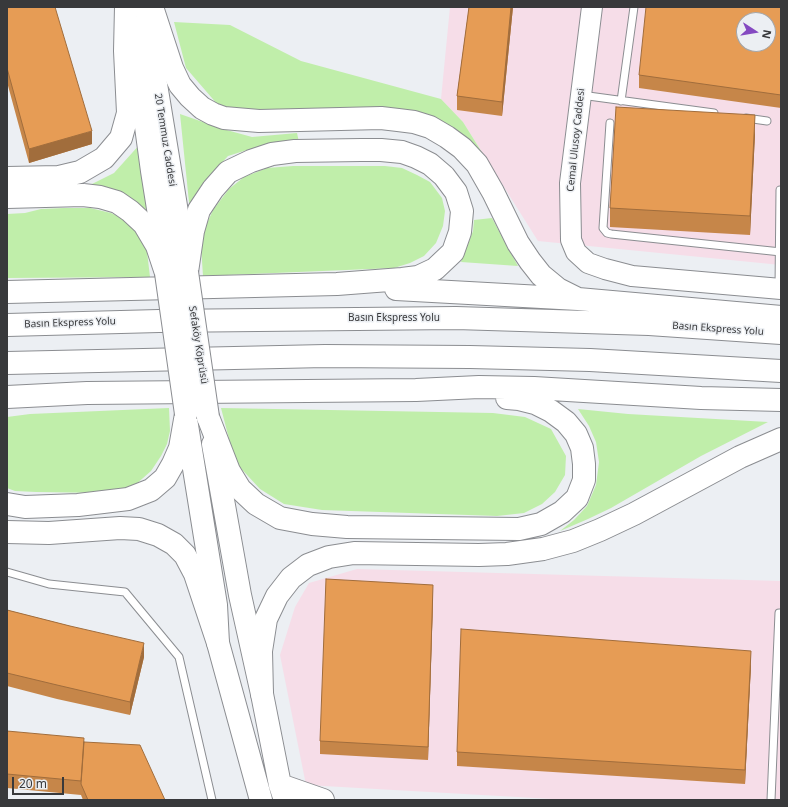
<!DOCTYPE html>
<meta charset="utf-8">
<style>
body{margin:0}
#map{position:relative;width:788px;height:807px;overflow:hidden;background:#eceff3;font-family:"Noto Sans",sans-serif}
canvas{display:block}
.frame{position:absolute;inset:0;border:8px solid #38393b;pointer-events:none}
.north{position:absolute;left:736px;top:12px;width:40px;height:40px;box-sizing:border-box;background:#eceff3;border:1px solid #a4a6a9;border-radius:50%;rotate:102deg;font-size:11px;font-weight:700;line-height:16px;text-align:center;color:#38393b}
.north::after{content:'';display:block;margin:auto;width:14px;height:18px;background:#854ac1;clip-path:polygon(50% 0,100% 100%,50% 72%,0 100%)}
.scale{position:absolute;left:12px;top:777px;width:52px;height:18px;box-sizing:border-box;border:2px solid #38393b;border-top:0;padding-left:5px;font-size:12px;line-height:14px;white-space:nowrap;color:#38393b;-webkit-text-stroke:3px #eceff3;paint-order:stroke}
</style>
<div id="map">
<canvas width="788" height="807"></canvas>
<div class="frame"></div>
<div class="north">N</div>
<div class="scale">20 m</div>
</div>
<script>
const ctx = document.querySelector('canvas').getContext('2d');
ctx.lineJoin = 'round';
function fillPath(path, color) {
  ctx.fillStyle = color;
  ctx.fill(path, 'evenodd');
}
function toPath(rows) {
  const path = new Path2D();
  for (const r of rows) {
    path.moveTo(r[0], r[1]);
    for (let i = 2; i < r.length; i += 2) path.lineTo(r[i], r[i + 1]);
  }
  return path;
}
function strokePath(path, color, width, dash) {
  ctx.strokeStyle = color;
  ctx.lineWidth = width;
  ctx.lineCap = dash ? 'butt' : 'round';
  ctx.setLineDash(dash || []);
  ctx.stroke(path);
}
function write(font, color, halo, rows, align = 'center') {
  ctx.font = font + ' "Noto Sans",sans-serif';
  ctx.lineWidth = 3;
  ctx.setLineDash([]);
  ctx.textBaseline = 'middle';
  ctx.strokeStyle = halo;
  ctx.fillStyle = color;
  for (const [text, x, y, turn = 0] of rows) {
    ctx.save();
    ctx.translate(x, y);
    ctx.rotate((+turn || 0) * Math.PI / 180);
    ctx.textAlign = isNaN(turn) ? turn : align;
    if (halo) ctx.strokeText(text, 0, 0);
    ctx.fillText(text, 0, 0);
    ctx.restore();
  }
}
fillPath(toPath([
 [450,7,781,7,781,265,538,241,463,122,441,99],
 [744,20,768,20,768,44,744,44],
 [357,569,781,581,781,800,570,800,306,785,280,655,295,607,309,583]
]), '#f6dde8');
fillPath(toPath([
 [174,22,230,25,301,61,441,99,463,122,483,154,458,132,261,115,218,105,186,68],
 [180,114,223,129,252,137,297,133,299,142,263,145,228,156,206,180,190,212],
 [141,143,150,212,123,195,86,187,114,173],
 [293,166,385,166,402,168,417,175,430,182,442,198,445,211,443,226,436,243,424,256,410,263,394,268,203,276,201,246,203,232,213,210,229,189,244,177,267,168],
 [64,208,90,208,111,213,130,222,146,243,150,277,7,278,7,214,25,213,41,209],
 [492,218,508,248,518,266,461,262,473,231,474,220],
 [169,408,170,431,167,444,161,456,151,471,134,486,106,493,36,492,15,491,7,488,7,417,30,414],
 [221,408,493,413,525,417,551,429,566,456,565,475,555,492,542,504,524,513,497,516,322,510,284,504,260,489,235,462],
 [578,409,628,414,768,422,701,456,611,508,588,519,560,531,574,520,587,506,596,485,599,462,596,442,589,426]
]), '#c0eeaa');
const service = toPath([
 [581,95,714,113],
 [621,101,634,7],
 [746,118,767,121],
 [610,123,603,228,607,233,611,234,781,252],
 [779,288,780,190],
 [7,572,49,584,125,592,179,657,212,800],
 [771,800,779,613,781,613]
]);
const secondary = toPath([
 [592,7,570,183,571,240,576,252,588,263,605,269,632,276,781,289]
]);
const primary = toPath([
 [146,7,155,78,186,267],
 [130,26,137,60,152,171,164,246,165,263],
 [186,419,216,605,218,643,261,800],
 [213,444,240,595,262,694,280,785,285,800],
 [280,785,323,800]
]);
const motorway = toPath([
 [152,7,172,68,180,85,190,97,202,108,213,114,224,118,259,121,381,118,398,120,414,122,430,127,447,137,462,148,477,164,493,192,518,243,530,261,541,275,558,289,578,299],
 [7,178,59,177,80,172,104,158,121,138,128,113,125,51,126,7],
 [7,197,83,195,100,197,117,202,130,211,144,224,157,246,166,273],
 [396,289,578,299,781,317],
 [7,292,337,284,402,279,418,277,435,269,453,252,460,232,462,211,456,192,444,176,430,164,416,157,402,152,381,150,361,150,295,151,272,154,251,161,228,172,213,189,199,210,193,231,187,272],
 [7,325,159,321,456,318,649,324,781,333],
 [7,363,325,356,470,357,590,360,781,371],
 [7,397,87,393,416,390,479,387,534,388,701,398,781,400],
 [208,417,229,471,240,489,256,504,280,518,312,524,347,527,519,529,541,524,562,512,577,498,584,480,584,464,582,448,576,434,566,422,551,411,535,403,519,399,507,398],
 [7,504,25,507,78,505,128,499,151,490,165,478,173,464,180,448,186,414],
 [7,532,49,533,120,528,139,529,158,535,174,544,185,555,195,574,218,643],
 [262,694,261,651,266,619,277,596,291,578,308,565,329,557,354,553,479,555,507,554,543,549,573,541,600,530,634,514,740,457,781,439]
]);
strokePath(service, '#8b8d91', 9);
strokePath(secondary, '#8b8d91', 22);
strokePath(primary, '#8b8d91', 24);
strokePath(motorway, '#8b8d91', 24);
strokePath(service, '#fff', 7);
strokePath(secondary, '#fff', 20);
strokePath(primary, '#fff', 22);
strokePath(motorway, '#fff', 22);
const primaryBridge = toPath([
 [187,272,208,417],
 [166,273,186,414]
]);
strokePath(primaryBridge, '#8b8d91', 24, []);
strokePath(primaryBridge, '#fff', 22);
fillPath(toPath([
 [7,7,92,144,29,163,7,82],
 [469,7,513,7,502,116,457,110,457,96],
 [781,7,781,108,639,88,639,75],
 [755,134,750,235,610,227,610,208],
 [433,599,428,760,320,754,320,741],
 [7,610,70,626,144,657,130,715,57,699,7,686],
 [751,665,745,784,457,766,457,752],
 [7,731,84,742,165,800,83,800,81,795,7,788]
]), '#c68649');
fillPath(toPath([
 [511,7,513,7,502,116,502,102],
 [755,115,755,134,750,235,750,216],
 [92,131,92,144,29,163,29,149],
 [433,585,433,599,428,760,428,747],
 [144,643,144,657,130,715,130,702],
 [751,651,751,665,745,784,745,770]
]), '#a16d3c');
const building = toPath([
 [7,7,55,7,92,131,29,149,7,68,7,7],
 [469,7,511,7,502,102,457,96,469,7],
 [646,7,781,7,781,95,639,75,646,7],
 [744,20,768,20,768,44,744,44,744,20],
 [616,107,755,115,750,216,610,208,616,107],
 [326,579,433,585,428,747,320,741,326,579],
 [7,610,70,626,144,643,130,702,57,685,7,673,7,610],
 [461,629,751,651,745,770,457,752,461,629],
 [7,731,84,738,81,781,7,774,7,731],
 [84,742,140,745,165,800,88,800,81,784,84,742]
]);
fillPath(building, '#e69c55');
strokePath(building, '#a16d3c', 1);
write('10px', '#38393b', '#eceff3', [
 ["20 Temmuz Caddesi",165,140,81],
 ["Cemal Ulusoy Caddesi",576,140,-84],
 ["Basın Ekspress Yolu",394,318],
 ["Basın Ekspress Yolu",70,323,-2],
 ["Basın Ekspress Yolu",718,329,4],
 ["Sefaköy Köprüsü",198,345,81]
]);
</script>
